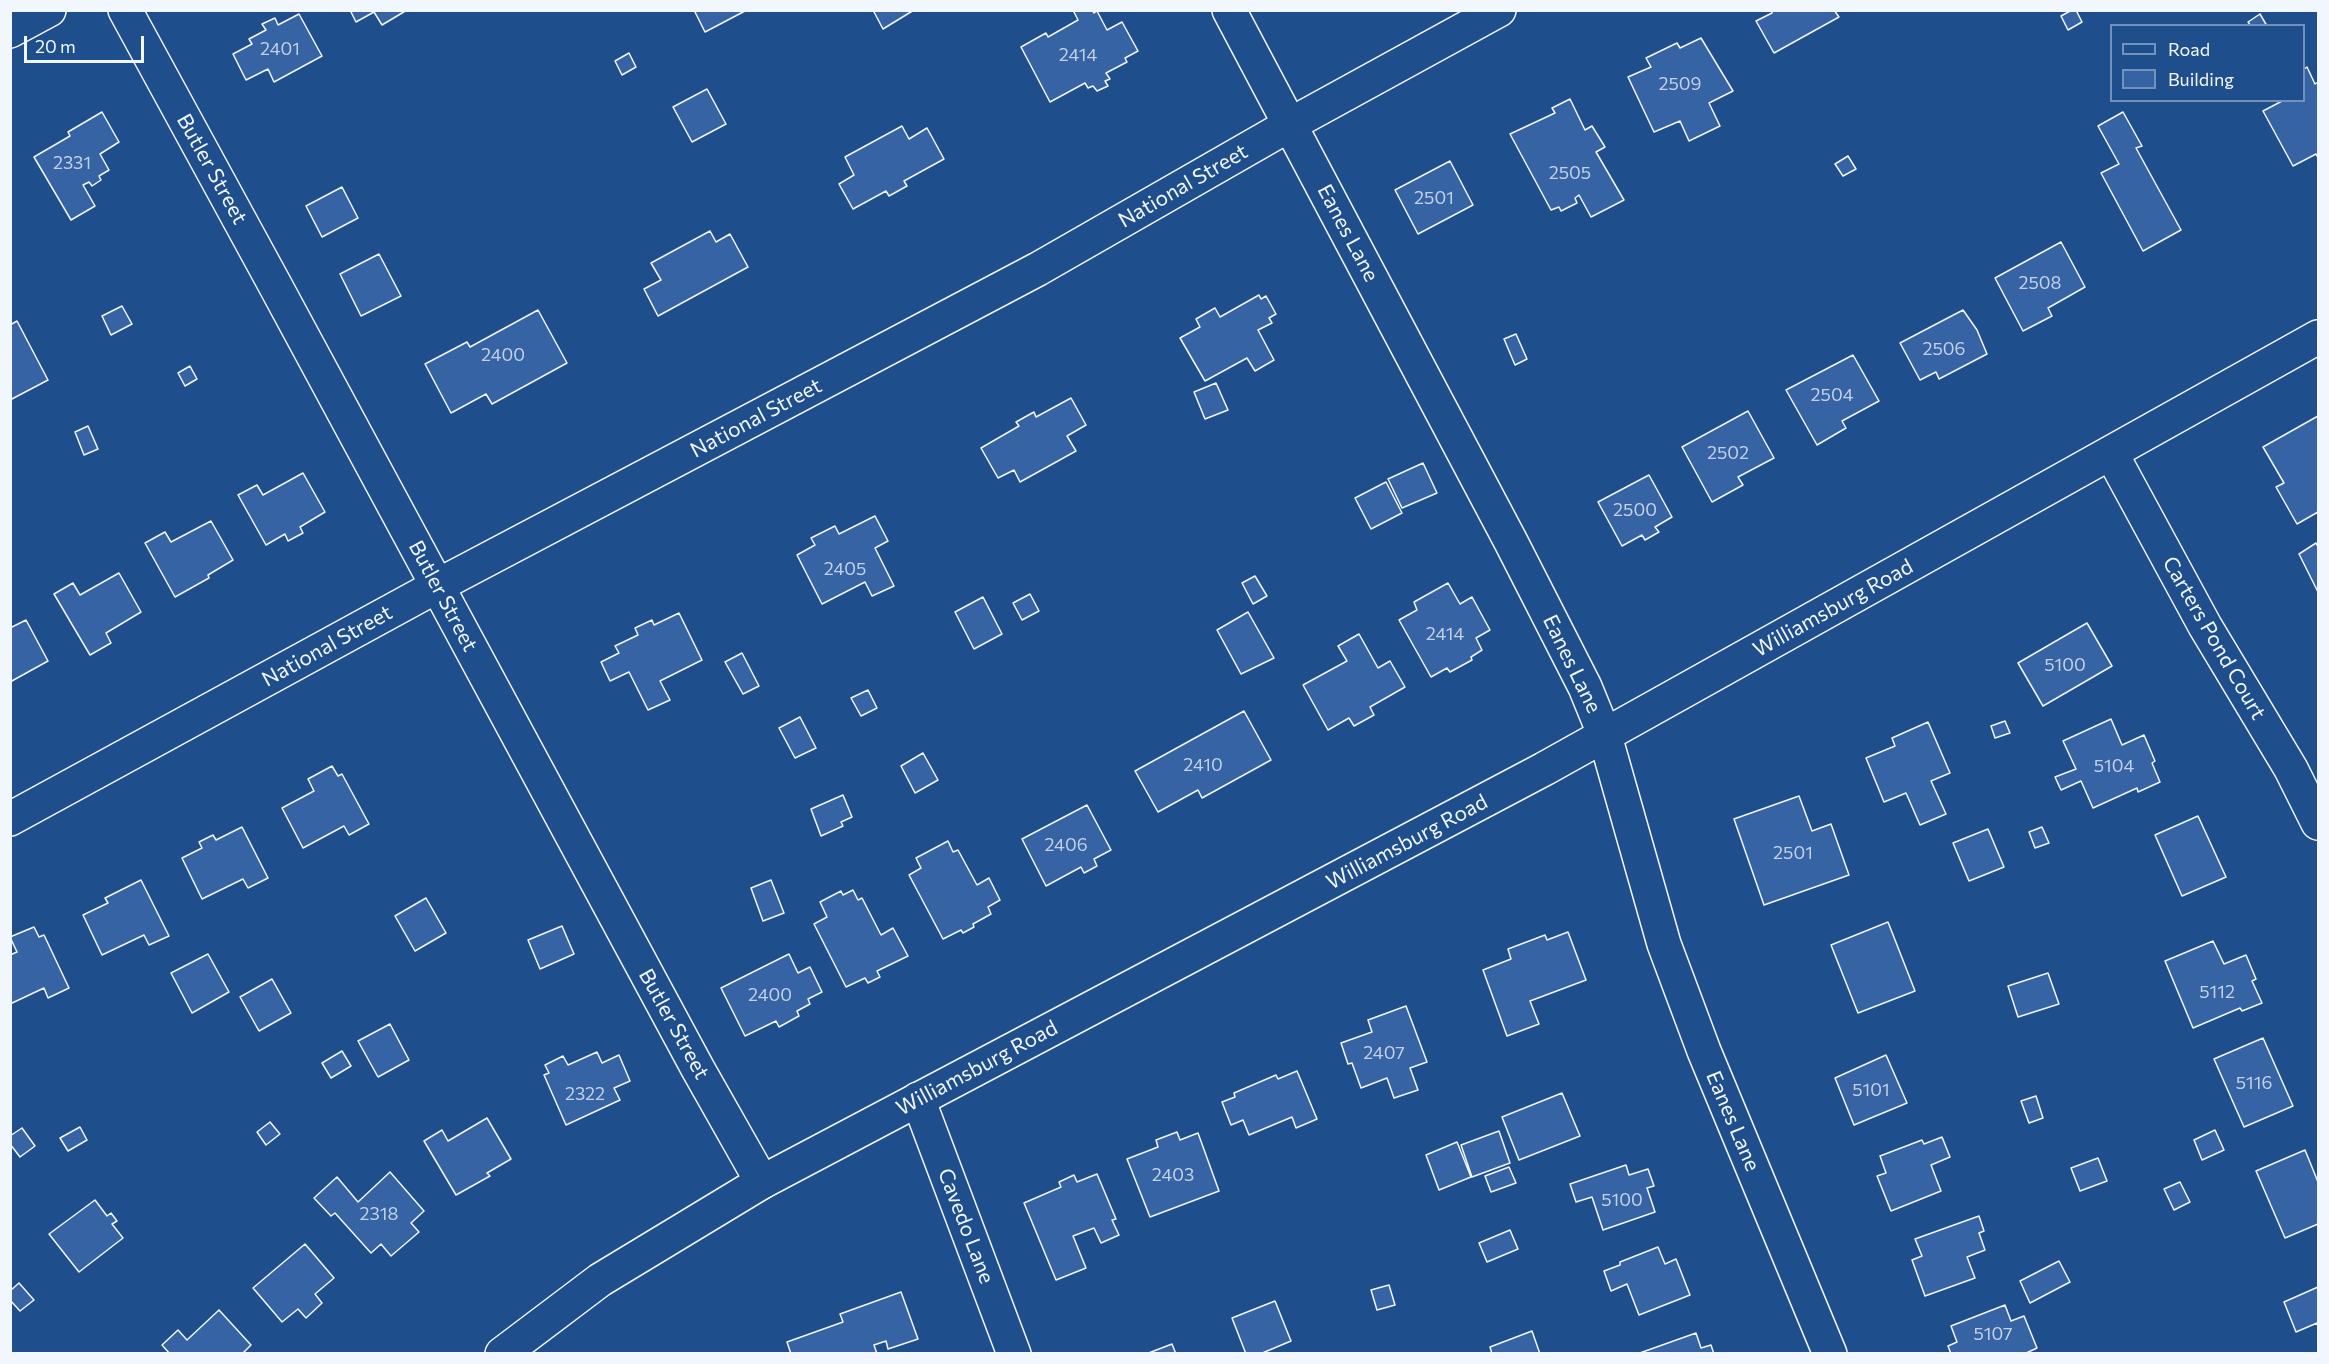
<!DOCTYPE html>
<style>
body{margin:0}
#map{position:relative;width:2329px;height:1364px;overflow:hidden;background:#1f4e8c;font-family:Commissioner,sans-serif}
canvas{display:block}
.frame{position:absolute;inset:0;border:12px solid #f2f6ff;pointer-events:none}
.legend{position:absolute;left:2110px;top:24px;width:195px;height:78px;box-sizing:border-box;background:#1f4e8c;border:2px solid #7391ba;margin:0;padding:8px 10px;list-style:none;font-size:18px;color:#f2f6ff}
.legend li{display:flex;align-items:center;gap:12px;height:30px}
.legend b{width:30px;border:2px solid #7391ba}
.scale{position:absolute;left:24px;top:36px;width:120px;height:27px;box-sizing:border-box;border:3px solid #f2f6ff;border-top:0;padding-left:8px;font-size:18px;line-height:21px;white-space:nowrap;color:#f2f6ff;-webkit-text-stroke:4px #1f4e8c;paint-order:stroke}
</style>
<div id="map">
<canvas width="2329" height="1364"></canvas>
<div class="frame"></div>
<ul class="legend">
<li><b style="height:8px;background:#1f4e8c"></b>Road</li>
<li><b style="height:16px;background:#3563a3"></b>Building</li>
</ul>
<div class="scale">20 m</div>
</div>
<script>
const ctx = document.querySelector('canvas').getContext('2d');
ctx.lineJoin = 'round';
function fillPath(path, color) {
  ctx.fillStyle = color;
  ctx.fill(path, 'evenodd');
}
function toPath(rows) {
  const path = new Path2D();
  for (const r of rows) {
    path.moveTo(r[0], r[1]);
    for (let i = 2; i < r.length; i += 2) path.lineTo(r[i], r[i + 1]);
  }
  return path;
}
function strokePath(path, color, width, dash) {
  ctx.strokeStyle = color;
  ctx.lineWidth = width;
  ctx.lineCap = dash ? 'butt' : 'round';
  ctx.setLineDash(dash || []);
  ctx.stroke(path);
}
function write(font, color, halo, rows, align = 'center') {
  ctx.font = font + ' Commissioner,sans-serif';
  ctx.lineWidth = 4.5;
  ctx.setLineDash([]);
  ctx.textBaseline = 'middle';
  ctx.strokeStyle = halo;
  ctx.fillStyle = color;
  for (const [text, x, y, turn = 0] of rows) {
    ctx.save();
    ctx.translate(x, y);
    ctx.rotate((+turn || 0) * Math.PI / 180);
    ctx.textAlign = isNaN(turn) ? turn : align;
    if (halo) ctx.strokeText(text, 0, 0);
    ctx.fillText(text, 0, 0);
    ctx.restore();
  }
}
const building = toPath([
 [350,10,407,10,382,25,374,12,356,22,350,10],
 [694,10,745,10,745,11,705,32,694,10],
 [873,10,914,10,883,29,873,10],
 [1077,10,1092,10,1094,13,1097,11,1107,30,1122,22,1138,51,1125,58,1127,62,1106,73,1110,79,1105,81,1108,86,1097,91,1093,86,1088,88,1085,83,1050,102,1021,47,1046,33,1048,37,1078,20,1074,12,1077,10],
 [1771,10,1834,10,1839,17,1774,53,1756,21,1772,13,1771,10],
 [2072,10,2076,10,2082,22,2068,30,2061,16,2072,10],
 [299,14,322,56,274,82,268,69,246,80,233,54,252,44,249,39,266,30,262,24,275,18,278,25,299,14],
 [2260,14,2267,26,2251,26,2248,22,2260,14],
 [1701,38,1733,91,1709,103,1720,126,1689,141,1680,121,1654,132,1628,77,1651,67,1646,58,1677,43,1680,48,1701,38],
 [629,53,636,67,622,75,615,61,629,53],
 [2307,67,2315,84,2318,82,2318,158,2316,154,2293,166,2263,111,2284,100,2304,100,2304,69,2307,67],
 [707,89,726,124,692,142,673,107,707,89],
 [1570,99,1585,130,1592,126,1605,147,1596,152,1624,200,1591,217,1579,195,1575,198,1577,203,1561,211,1559,207,1551,210,1510,134,1555,113,1552,108,1570,99],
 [102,112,119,142,100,154,109,170,99,176,101,180,92,186,89,182,83,185,95,206,71,220,34,157,70,136,68,132,102,112],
 [2123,112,2142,146,2136,148,2181,230,2143,251,2101,173,2119,164,2098,126,2123,112],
 [902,126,909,139,927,128,944,159,904,181,907,186,889,196,886,191,853,209,839,184,854,175,845,157,902,126],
 [1848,156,1856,169,1843,176,1835,164,1848,156],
 [1450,161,1473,205,1418,234,1395,190,1450,161],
 [342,187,358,218,322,237,306,206,342,187],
 [710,231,716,242,730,234,748,267,658,316,644,289,661,280,651,263,710,231],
 [2061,242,2085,287,2048,308,2052,316,2023,331,1995,278,2061,242],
 [379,254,401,296,361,316,340,274,379,254],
 [1259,295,1261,299,1266,296,1276,314,1269,318,1272,323,1258,330,1274,360,1255,371,1247,358,1205,381,1180,338,1200,327,1196,319,1215,308,1220,317,1259,295],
 [122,306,132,324,111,335,102,316,122,306],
 [538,310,567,363,492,404,486,394,451,413,425,364,467,342,470,347,538,310],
 [1963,310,1977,330,1987,354,1939,379,1936,372,1920,380,1900,343,1963,310],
 [17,321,48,380,10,400,10,325,17,321],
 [1516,334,1527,359,1515,365,1504,339,1516,334],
 [1853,355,1879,401,1842,421,1846,428,1817,445,1786,390,1853,355],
 [190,366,197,379,185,386,178,373,190,366],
 [1216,383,1228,410,1205,419,1194,392,1216,383],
 [1071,398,1086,425,1067,436,1076,451,1020,482,1014,470,998,478,981,448,1019,426,1016,422,1034,412,1036,417,1071,398],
 [1748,411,1774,458,1738,477,1743,485,1712,502,1682,447,1748,411],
 [2318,416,2318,512,2297,524,2276,487,2284,483,2263,447,2318,416],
 [88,426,98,449,84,455,75,432,88,426],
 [1423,463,1437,493,1402,508,1388,479,1423,463],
 [303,473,325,512,300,527,303,533,288,541,285,534,266,545,238,495,257,485,263,495,303,473],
 [1649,475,1672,517,1655,527,1659,532,1645,540,1642,535,1622,546,1598,502,1649,475],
 [1386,482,1402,513,1371,529,1355,498,1386,482],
 [875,516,888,541,875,548,894,586,872,596,865,582,822,604,797,555,815,545,811,538,835,526,839,534,875,516],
 [211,521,233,560,208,575,209,578,175,597,145,543,165,532,171,542,211,521],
 [2316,543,2318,547,2318,592,2299,554,2316,543],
 [119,573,141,612,106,633,111,643,90,655,54,594,73,583,80,595,119,573],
 [1255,576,1267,596,1253,604,1242,583,1255,576],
 [1448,583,1460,604,1472,597,1490,630,1476,638,1482,650,1471,657,1472,660,1450,672,1447,668,1431,677,1399,620,1417,610,1414,602,1448,583],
 [1030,594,1039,611,1022,620,1013,603,1030,594],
 [983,597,1002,634,974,649,955,612,983,597],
 [1248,612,1274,658,1241,674,1217,630,1248,612],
 [679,613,702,660,660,681,670,700,648,710,629,672,610,681,601,662,619,653,615,646,638,635,635,628,652,620,654,625,679,613],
 [26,620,48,661,10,682,10,628,26,620],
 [2087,623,2112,666,2043,706,2018,663,2087,623],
 [1359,634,1378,668,1390,661,1405,687,1370,707,1374,715,1354,726,1349,718,1328,730,1303,685,1347,661,1338,646,1359,634],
 [742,653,759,686,743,694,725,662,742,653],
 [868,690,877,708,861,716,851,698,868,690],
 [1244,711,1271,760,1202,798,1198,790,1158,812,1135,771,1244,711],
 [800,717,816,748,795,758,779,728,800,717],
 [2111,719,2122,745,2144,735,2155,761,2152,763,2160,782,2138,792,2137,788,2093,808,2081,781,2061,790,2055,777,2076,769,2063,741,2111,719],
 [2005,721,2010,733,1995,738,1991,726,2005,721],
 [1928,722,1950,773,1931,781,1946,814,1920,825,1906,793,1884,802,1866,758,1895,746,1892,738,1928,722],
 [923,753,938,780,915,793,901,766,923,753],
 [332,766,338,776,342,774,369,824,349,835,344,826,303,848,282,808,314,791,308,779,332,766],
 [843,795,852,817,841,822,843,826,821,836,811,809,843,795],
 [1799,796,1812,831,1831,824,1849,875,1764,905,1734,819,1799,796],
 [1087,805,1111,850,1094,859,1097,866,1084,873,1081,867,1046,886,1022,839,1087,805],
 [2198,816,2226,877,2182,896,2155,835,2198,816],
 [242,827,268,878,248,888,243,879,202,899,182,858,202,848,199,842,213,835,216,840,242,827],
 [2042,827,2049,843,2035,848,2029,832,2042,827],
 [1988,829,2004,867,1969,881,1953,843,1988,829],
 [948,841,953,852,958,850,977,885,989,878,1000,900,988,907,991,914,973,924,974,927,963,933,961,930,943,939,909,875,921,868,916,858,948,841],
 [141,880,169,936,149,945,144,935,102,955,83,915,108,903,105,898,141,880],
 [771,880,784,913,763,921,751,888,771,880],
 [853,890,858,900,862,898,881,935,893,928,908,956,877,971,880,977,868,983,865,978,846,987,814,924,827,917,820,902,841,891,843,895,853,890],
 [426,898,446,933,415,951,395,916,426,898],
 [1888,922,1915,991,1858,1013,1831,945,1888,922],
 [562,926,574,954,540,969,528,940,562,926],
 [34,927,39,937,44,935,69,988,48,998,44,988,10,1004,10,955,17,952,10,937,34,927],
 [1568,932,1586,980,1530,1001,1539,1024,1507,1036,1483,970,1511,959,1508,949,1545,935,1547,940,1568,932],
 [2213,941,2224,964,2246,955,2256,979,2252,981,2262,1003,2242,1011,2240,1008,2193,1028,2165,961,2213,941],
 [208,954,229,992,192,1013,171,973,208,954],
 [789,954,798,973,810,967,822,992,808,999,810,1004,797,1011,799,1016,779,1027,776,1021,745,1036,721,988,789,954],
 [2048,973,2059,1004,2018,1017,2008,986,2048,973],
 [272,979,291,1013,259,1031,240,997,272,979],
 [1406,1006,1427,1062,1410,1068,1418,1090,1394,1098,1387,1078,1361,1088,1352,1063,1348,1064,1341,1043,1372,1032,1368,1020,1406,1006],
 [390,1024,409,1060,378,1077,358,1041,390,1024],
 [2263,1038,2293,1106,2244,1127,2214,1059,2263,1038],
 [342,1051,351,1066,331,1078,322,1063,342,1051],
 [597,1052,602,1063,619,1055,630,1081,614,1088,620,1100,566,1125,544,1075,549,1073,545,1065,563,1056,568,1065,597,1052],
 [1886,1055,1907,1103,1854,1125,1835,1078,1886,1055],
 [1297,1071,1317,1119,1296,1128,1292,1117,1249,1135,1243,1120,1231,1125,1222,1102,1235,1097,1234,1093,1276,1075,1278,1079,1297,1071],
 [1562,1093,1580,1136,1519,1160,1502,1117,1562,1093],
 [2036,1096,2043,1118,2029,1123,2021,1101,2036,1096],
 [487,1118,511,1159,487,1173,490,1176,456,1195,424,1141,442,1130,448,1141,487,1118],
 [270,1122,280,1134,266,1145,257,1132,270,1122],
 [80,1127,87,1140,68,1151,60,1138,80,1127],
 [22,1128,35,1146,20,1157,10,1144,10,1136,22,1128],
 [2215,1130,2224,1150,2202,1160,2194,1140,2215,1130],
 [1499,1131,1510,1163,1472,1177,1461,1145,1499,1131],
 [1177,1132,1180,1140,1198,1133,1219,1191,1150,1217,1127,1159,1158,1147,1156,1140,1177,1132],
 [1942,1137,1950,1157,1931,1165,1941,1191,1891,1211,1877,1176,1886,1173,1880,1156,1922,1140,1924,1144,1942,1137],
 [1457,1142,1471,1177,1439,1190,1426,1155,1457,1142],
 [2305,1150,2318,1182,2318,1224,2285,1238,2256,1171,2305,1150],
 [2098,1158,2107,1181,2080,1191,2071,1168,2098,1158],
 [1626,1165,1629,1175,1648,1169,1654,1186,1647,1188,1655,1212,1603,1230,1592,1197,1576,1202,1570,1184,1626,1165],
 [1509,1167,1516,1183,1491,1192,1485,1176,1509,1167],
 [390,1172,424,1211,411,1223,419,1232,391,1256,381,1244,371,1253,335,1213,331,1216,314,1198,337,1177,358,1202,390,1172],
 [1097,1174,1116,1219,1112,1220,1119,1235,1101,1243,1094,1228,1073,1236,1086,1268,1056,1280,1024,1203,1061,1187,1059,1182,1074,1175,1077,1182,1097,1174],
 [2180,1182,2190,1202,2174,1210,2164,1189,2180,1182],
 [95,1200,107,1216,111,1213,117,1221,112,1224,123,1238,79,1272,49,1234,95,1200],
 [1979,1216,1984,1231,1979,1233,1985,1250,1967,1257,1975,1278,1925,1296,1912,1260,1922,1256,1915,1239,1979,1216],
 [1510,1230,1518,1249,1487,1262,1479,1243,1510,1230],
 [305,1244,334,1278,315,1294,322,1303,306,1318,298,1309,282,1322,253,1288,305,1244],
 [1658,1247,1665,1264,1676,1259,1690,1295,1639,1315,1627,1284,1611,1291,1604,1271,1620,1265,1620,1262,1658,1247],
 [2059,1261,2070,1282,2030,1303,2020,1281,2059,1261],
 [19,1283,34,1300,20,1311,10,1300,10,1291,19,1283],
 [1389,1285,1395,1305,1377,1310,1371,1290,1389,1285],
 [2318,1287,2318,1326,2317,1323,2296,1332,2284,1302,2318,1287],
 [901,1292,918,1339,888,1349,886,1341,874,1345,877,1354,791,1354,787,1342,843,1322,840,1314,901,1292],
 [1275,1301,1291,1341,1260,1354,1246,1354,1232,1318,1275,1301],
 [2005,1305,2011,1321,2024,1316,2037,1348,2024,1354,1951,1354,1948,1346,1957,1342,1951,1326,2005,1305],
 [219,1310,251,1345,242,1354,170,1354,162,1345,178,1330,187,1340,219,1310],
 [1532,1331,1540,1354,1492,1354,1490,1347,1532,1331],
 [1696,1333,1701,1348,1711,1345,1714,1354,1637,1354,1696,1333],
 [1172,1344,1176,1354,1146,1354,1172,1344]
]);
fillPath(building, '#3563a3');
strokePath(building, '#f2f6ff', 1.5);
const street = toPath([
 [125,10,275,285,698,1069,762,1182],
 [2111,453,2205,626,2291,769,2318,823],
 [10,819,437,586,1038,269,1291,124,1499,10],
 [918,1099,1014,1354]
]);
const secondary = toPath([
 [1229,10,1511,542,1585,687,1605,736,1664,944,1704,1051,1830,1354],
 [10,31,49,10]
]);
const primary = toPath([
 [502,1354,600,1280,762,1182,1544,769,2318,337]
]);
strokePath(street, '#f2f6ff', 36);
strokePath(secondary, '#f2f6ff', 36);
strokePath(primary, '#f2f6ff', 36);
strokePath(street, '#1f4e8c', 33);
strokePath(secondary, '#1f4e8c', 33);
strokePath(primary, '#1f4e8c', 33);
write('18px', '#c3d1e8', null, [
 ["2401",280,49],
 ["2414",1078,55],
 ["2509",1680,84],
 ["2331",72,163],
 ["2505",1570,173],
 ["2501",1434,198],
 ["2508",2040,283],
 ["2506",1944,349],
 ["2400",503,355],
 ["2504",1832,395],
 ["2502",1728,453],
 ["2500",1635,510],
 ["2405",845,569],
 ["2414",1445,634],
 ["5100",2065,665],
 ["2410",1203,765],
 ["5104",2114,766],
 ["2406",1066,845],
 ["2501",1793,853],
 ["5112",2217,992],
 ["2400",770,995],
 ["2407",1384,1053],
 ["5116",2254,1083],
 ["5101",1871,1090],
 ["2322",585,1094],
 ["2403",1173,1175],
 ["5100",1622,1200],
 ["2318",379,1214],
 ["5107",1993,1334]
]);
write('21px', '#f2f6ff', '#1f4e8c', [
 ["Butler Street",212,169,61],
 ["National Street",1183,186,-30],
 ["Eanes Lane",1348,233,62],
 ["National Street",756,418,-28],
 ["Butler Street",443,596,62],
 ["Williamsburg Road",1833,608,-29],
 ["Carters Pond Court",2214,638,60],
 ["National Street",327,646,-29],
 ["Eanes Lane",1572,664,64],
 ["Williamsburg Road",1407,842,-28],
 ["Butler Street",674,1024,61],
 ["Williamsburg Road",977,1068,-28],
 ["Eanes Lane",1733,1121,67],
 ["Cavedo Lane",966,1226,69]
]);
</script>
